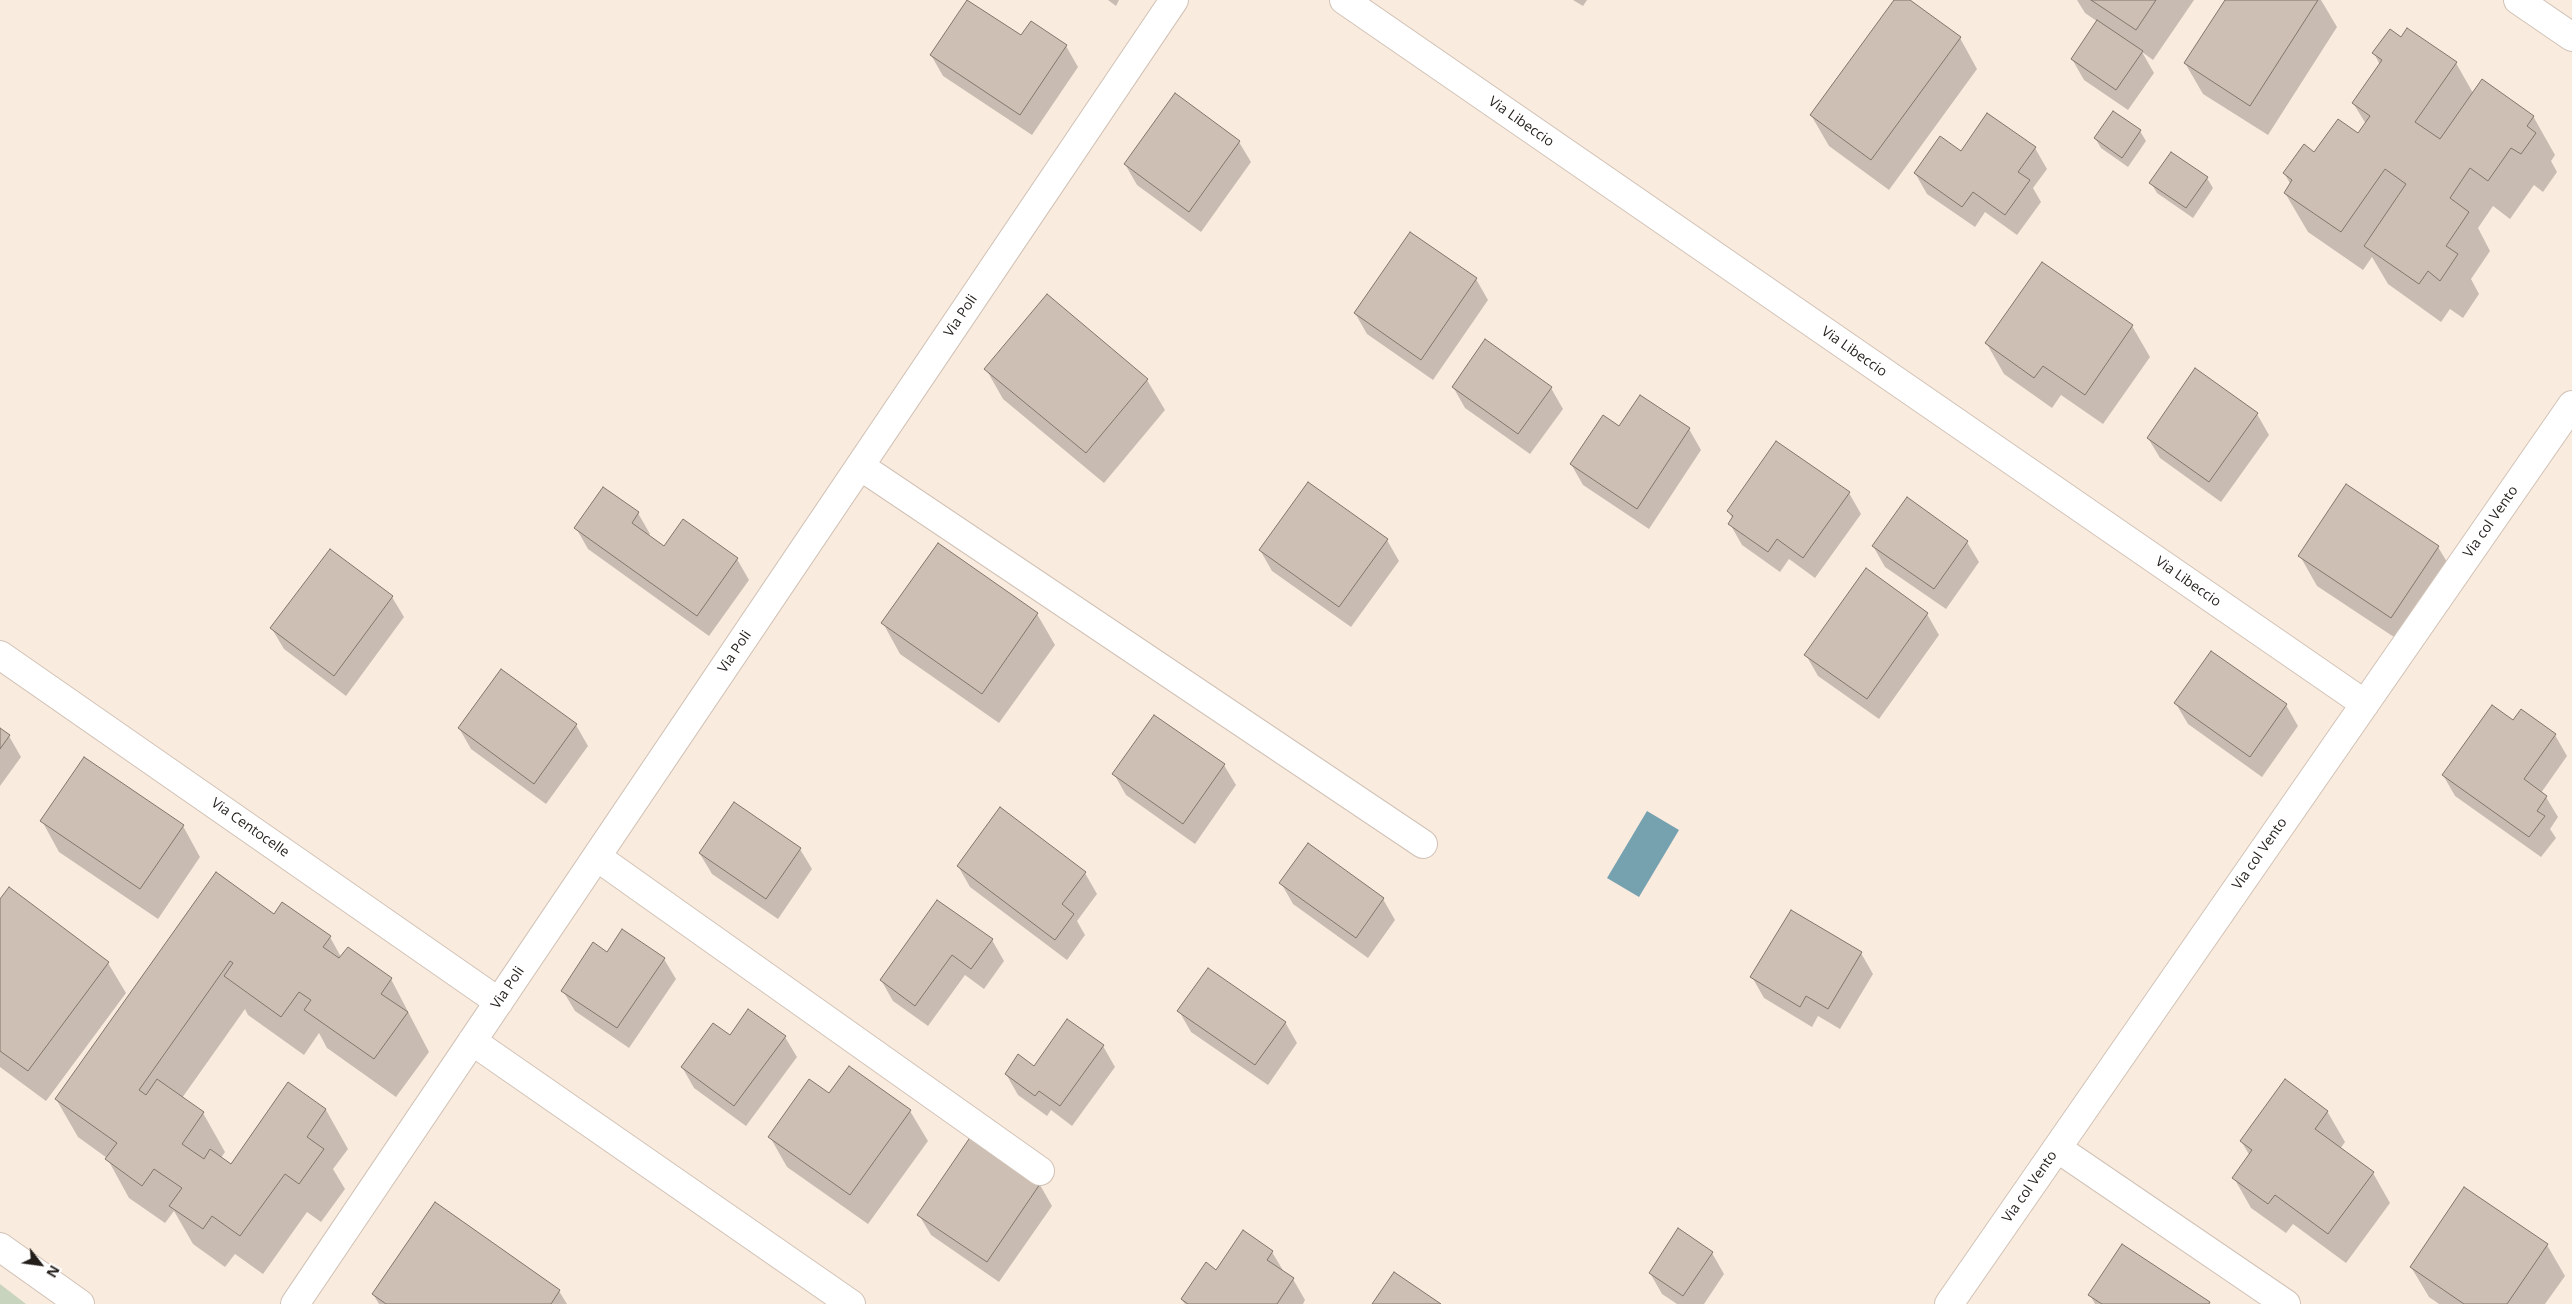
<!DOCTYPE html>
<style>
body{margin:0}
#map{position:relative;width:2572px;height:1304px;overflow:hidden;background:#faebdf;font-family:"Open Sans",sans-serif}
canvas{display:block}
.north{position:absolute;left:15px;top:1239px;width:50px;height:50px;-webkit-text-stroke:4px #fff;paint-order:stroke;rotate:120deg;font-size:14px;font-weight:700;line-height:20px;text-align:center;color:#231e1a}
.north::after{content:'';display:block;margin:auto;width:18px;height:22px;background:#231e1a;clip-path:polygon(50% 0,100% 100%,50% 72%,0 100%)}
</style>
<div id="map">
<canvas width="2572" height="1304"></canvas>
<div class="north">N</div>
</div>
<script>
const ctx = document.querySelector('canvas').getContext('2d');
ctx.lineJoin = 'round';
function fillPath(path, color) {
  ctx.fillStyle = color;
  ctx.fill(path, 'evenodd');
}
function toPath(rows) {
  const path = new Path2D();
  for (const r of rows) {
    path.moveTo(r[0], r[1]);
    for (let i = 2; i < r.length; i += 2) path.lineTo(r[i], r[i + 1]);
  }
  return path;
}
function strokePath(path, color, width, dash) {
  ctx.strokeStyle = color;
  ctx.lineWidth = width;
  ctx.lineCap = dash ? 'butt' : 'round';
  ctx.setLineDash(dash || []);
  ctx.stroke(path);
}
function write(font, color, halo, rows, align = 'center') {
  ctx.font = font + ' "Open Sans",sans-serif';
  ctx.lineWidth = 4;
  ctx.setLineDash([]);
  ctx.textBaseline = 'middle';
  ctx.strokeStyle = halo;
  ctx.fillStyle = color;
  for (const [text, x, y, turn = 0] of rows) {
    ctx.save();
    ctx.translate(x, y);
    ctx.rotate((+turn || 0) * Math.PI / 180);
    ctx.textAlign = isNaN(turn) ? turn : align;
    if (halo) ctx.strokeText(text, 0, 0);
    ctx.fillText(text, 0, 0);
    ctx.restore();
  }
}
fillPath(toPath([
 [0,1284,26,1304,0,1304]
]), '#c8d4be');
fillPath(toPath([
 [1647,811,1679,830,1639,897,1607,878]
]), '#76a2b0');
fillPath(toPath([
 [1108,0,1119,0,1116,6],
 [1573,0,1587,0,1583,6],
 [1895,0,1908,0,1960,38,1977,69,1889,190,1829,146,1811,115],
 [2077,0,2194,0,2153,60,2142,52,2154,73,2128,110,2084,80,2072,59,2098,22,2085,13],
 [2227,0,2321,0,2337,27,2268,135,2203,94,2185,63],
 [1021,36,1066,46,1078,67,1032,135,943,76,931,55],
 [2401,39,2456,63,2473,93,2533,116,2555,155,2551,161,2557,172,2543,192,2534,185,2510,219,2493,206,2478,228,2490,251,2471,279,2479,294,2463,318,2450,309,2441,322,2388,284,2372,257,2363,270,2308,232,2285,193,2291,185,2284,173,2315,154,2359,135,2366,124,2353,103,2380,65,2374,53],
 [2140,131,2146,141,2128,167,2101,148,2095,138],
 [1239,142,1251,162,1201,232,1137,185,1125,164],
 [2035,148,2047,169,2033,188,2041,202,2017,235,1985,212,1975,227,1927,194,1915,173],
 [2207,178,2213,188,2193,218,2157,193,2151,183],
 [2043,263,2132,326,2150,357,2103,424,2061,395,2052,408,2004,374,1987,344],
 [1476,279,1488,300,1433,380,1367,334,1355,313],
 [986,369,1147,380,1165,410,1104,483,1003,399],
 [1453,387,1551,388,1563,409,1530,454,1465,408],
 [2257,414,2269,435,2221,502,2160,458,2148,438],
 [1619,428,1689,429,1701,450,1649,529,1583,485,1571,464],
 [1849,493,1861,514,1815,578,1789,559,1780,572,1742,545,1730,524,1733,519,1728,511],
 [638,513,650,534,648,536,665,548,684,521,737,559,749,580,709,636,588,549,576,528],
 [1387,540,1399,561,1351,627,1272,571,1260,550],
 [1967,542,1979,562,1946,609,1885,567,1873,546],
 [938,544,1037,614,1055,645,999,723,900,654,883,623],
 [2438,547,2456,577,2409,647,2317,586,2300,556],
 [392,597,404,617,346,696,284,649,272,629],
 [1927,614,1939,635,1879,719,1818,676,1806,655],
 [501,671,576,725,588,746,546,804,471,749,459,728],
 [2176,704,2286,705,2298,726,2262,777,2188,724],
 [2514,722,2555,735,2567,756,2541,793,2546,797,2558,817,2550,829,2556,838,2541,857,2455,796,2443,775],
 [0,729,9,736,21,757,0,786],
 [1224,765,1236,785,1195,844,1126,795,1114,774],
 [1001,809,1085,873,1097,894,1077,921,1085,935,1067,960,970,887,958,866],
 [42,821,183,826,200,857,158,919,59,852],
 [800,849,812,869,778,919,712,874,700,854],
 [1281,883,1383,899,1395,920,1368,958,1293,904],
 [0,901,108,963,126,993,46,1101,0,1067],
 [274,915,330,937,341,957,391,979,429,1052,396,1097,327,1048,319,1033,304,1055,248,1015,245,1009,182,1098,203,1113,225,1152,221,1158,231,1165,288,1084,326,1110,348,1149,333,1169,345,1189,321,1222,307,1212,263,1274,235,1254,225,1267,193,1244,174,1211,165,1223,129,1198,107,1158,78,1137,56,1099],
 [992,940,1004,961,984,989,965,975,928,1026,893,1001,881,980],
 [1861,953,1873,974,1840,1029,1818,1016,1812,1027,1764,998,1752,977],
 [608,954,664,959,676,979,629,1048,575,1011,563,991],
 [1179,1011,1285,1022,1297,1043,1268,1085,1191,1032],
 [730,1036,785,1037,797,1057,746,1126,694,1088,682,1067],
 [1103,1046,1115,1067,1072,1126,1051,1110,1047,1116,1018,1095,1006,1074],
 [830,1095,910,1111,928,1141,868,1224,787,1167,770,1137],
 [2327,1111,2345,1142,2340,1149,2373,1173,2390,1203,2346,1263,2293,1224,2286,1233,2251,1208,2234,1178,2250,1156,2241,1141],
 [971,1138,1040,1185,1052,1206,999,1282,931,1235,919,1215],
 [2464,1189,2547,1245,2565,1276,2545,1304,2439,1304,2429,1297,2411,1267],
 [436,1204,559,1291,567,1304,379,1304,373,1294],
 [1272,1252,1284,1272,1293,1279,1305,1300,1303,1304,1185,1304,1182,1300,1217,1272],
 [1712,1253,1724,1274,1704,1304,1677,1304,1662,1294,1650,1273],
 [2090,1295,2209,1303,2210,1304,2095,1304]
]), '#0003');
const building = toPath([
 [967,0,1021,35,1031,21,1067,45,1020,115,930,55,967,0],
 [1894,0,1910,0,1961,37,1871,160,1810,115,1894,0],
 [2091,0,2156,0,2136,30,2091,0],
 [2225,0,2318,0,2250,106,2184,63,2225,0],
 [2097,20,2143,51,2116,90,2071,59,2097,20],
 [2407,28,2457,62,2415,122,2440,139,2482,79,2534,116,2527,126,2536,133,2521,154,2511,148,2488,181,2470,168,2450,198,2469,212,2446,246,2458,254,2440,281,2428,271,2419,284,2364,246,2406,184,2385,169,2341,232,2284,193,2292,180,2283,173,2304,144,2314,152,2338,119,2358,133,2370,116,2352,103,2382,60,2372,53,2390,29,2401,37,2407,28],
 [1175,93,1240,141,1189,212,1124,164,1175,93],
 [2113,111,2141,130,2122,158,2094,138,2113,111],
 [1987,113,2036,147,2018,172,2030,180,2005,215,1973,192,1962,207,1914,173,1940,136,1961,151,1987,113],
 [2171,152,2208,177,2186,208,2149,183,2171,152],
 [1410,232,1477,278,1421,360,1354,313,1410,232],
 [2042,262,2133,325,2085,395,2043,366,2034,378,1985,343,2042,262],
 [1047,294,1148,379,1086,453,984,369,1047,294],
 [1485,339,1552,387,1518,434,1452,387,1485,339],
 [2195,368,2258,413,2209,482,2147,438,2195,368],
 [1640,395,1690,428,1637,509,1570,464,1603,415,1619,426,1640,395],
 [1776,441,1850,492,1803,558,1777,539,1768,552,1728,524,1733,516,1727,511,1776,441],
 [1308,482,1388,539,1339,607,1259,550,1308,482],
 [2346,484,2439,546,2391,618,2298,556,2346,484],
 [603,487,639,512,632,523,664,546,683,519,738,558,697,616,574,528,603,487],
 [1907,497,1968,541,1934,589,1872,546,1907,497],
 [938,543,1038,613,982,694,881,623,938,543],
 [330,549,393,596,334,676,270,628,330,549],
 [1866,568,1928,613,1867,699,1804,655,1866,568],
 [2211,651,2287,704,2250,757,2174,703,2211,651],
 [501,669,577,724,534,784,458,728,501,669],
 [2492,705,2513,720,2521,709,2556,734,2524,779,2547,796,2537,811,2545,816,2529,837,2442,775,2492,705],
 [1154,715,1225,764,1183,824,1112,774,1154,715],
 [0,728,10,735,0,749,0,728],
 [84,757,184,825,140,889,40,821,84,757],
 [734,802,801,848,766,899,699,853,734,802],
 [1000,807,1086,872,1062,904,1074,914,1055,940,957,866,1000,807],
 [1308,843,1384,898,1356,938,1279,883,1308,843],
 [216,872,274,914,282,902,331,936,323,947,339,958,348,947,392,978,381,994,408,1012,374,1059,304,1010,311,1000,299,992,281,1017,224,976,233,963,230,961,139,1090,146,1095,157,1079,204,1112,182,1144,204,1159,210,1149,231,1164,288,1082,326,1109,307,1137,324,1149,299,1184,285,1174,240,1236,212,1216,203,1229,169,1206,182,1188,154,1169,142,1186,105,1159,117,1143,55,1099,216,872],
 [9,887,109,962,28,1071,0,1051,0,899,9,887],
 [937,900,993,939,971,969,952,955,915,1006,880,980,937,900],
 [1791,910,1862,952,1828,1009,1806,996,1800,1007,1750,977,1791,910],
 [622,929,665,958,617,1028,561,991,593,942,607,952,622,929],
 [1208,968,1286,1022,1255,1065,1177,1011,1208,968],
 [748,1009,786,1036,734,1106,681,1067,713,1023,730,1035,748,1009],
 [1067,1019,1104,1045,1060,1106,1039,1091,1035,1096,1005,1074,1018,1054,1034,1066,1067,1019],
 [849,1066,911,1110,850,1195,768,1137,809,1079,829,1093,849,1066],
 [2285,1079,2328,1111,2315,1129,2374,1172,2328,1234,2275,1195,2268,1204,2232,1178,2252,1150,2240,1141,2285,1079],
 [971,1136,1040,1184,987,1262,917,1215,971,1136],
 [2464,1187,2548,1244,2507,1304,2464,1304,2410,1267,2464,1187],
 [435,1202,560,1290,551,1304,386,1304,372,1294,435,1202],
 [1678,1228,1713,1252,1683,1296,1649,1273,1678,1228],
 [1243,1230,1273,1251,1267,1260,1294,1278,1277,1304,1188,1304,1181,1299,1206,1262,1216,1270,1243,1230],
 [2122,1244,2210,1302,2209,1304,2102,1304,2088,1295,2122,1244],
 [1394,1272,1441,1304,1372,1304,1394,1272]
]);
fillPath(building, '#cdbfb3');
strokePath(building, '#82756a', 1);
const minor = toPath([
 [1344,0,2365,704],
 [2518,0,2572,37],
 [860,466,1423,844],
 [0,655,499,1002],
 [597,857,1040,1171],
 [472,1041,851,1304],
 [2057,1148,2286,1304],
 [0,1247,80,1304],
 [295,1304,1174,0],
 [1949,1304,2572,405]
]);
strokePath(minor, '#d1c2b6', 30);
strokePath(minor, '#fff', 28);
write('14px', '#231e1a', '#fff', [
 ["Via Libeccio",1521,122,35],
 ["Via Poli",961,316,-56],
 ["Via Libeccio",1854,352,35],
 ["Via col Vento",2491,522,-55],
 ["Via Libeccio",2188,582,35],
 ["Via Poli",735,652,-56],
 ["Via Centocelle",250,828,35],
 ["Via col Vento",2260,854,-55],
 ["Via Poli",508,988,-56],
 ["Via col Vento",2030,1187,-55]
]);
</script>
